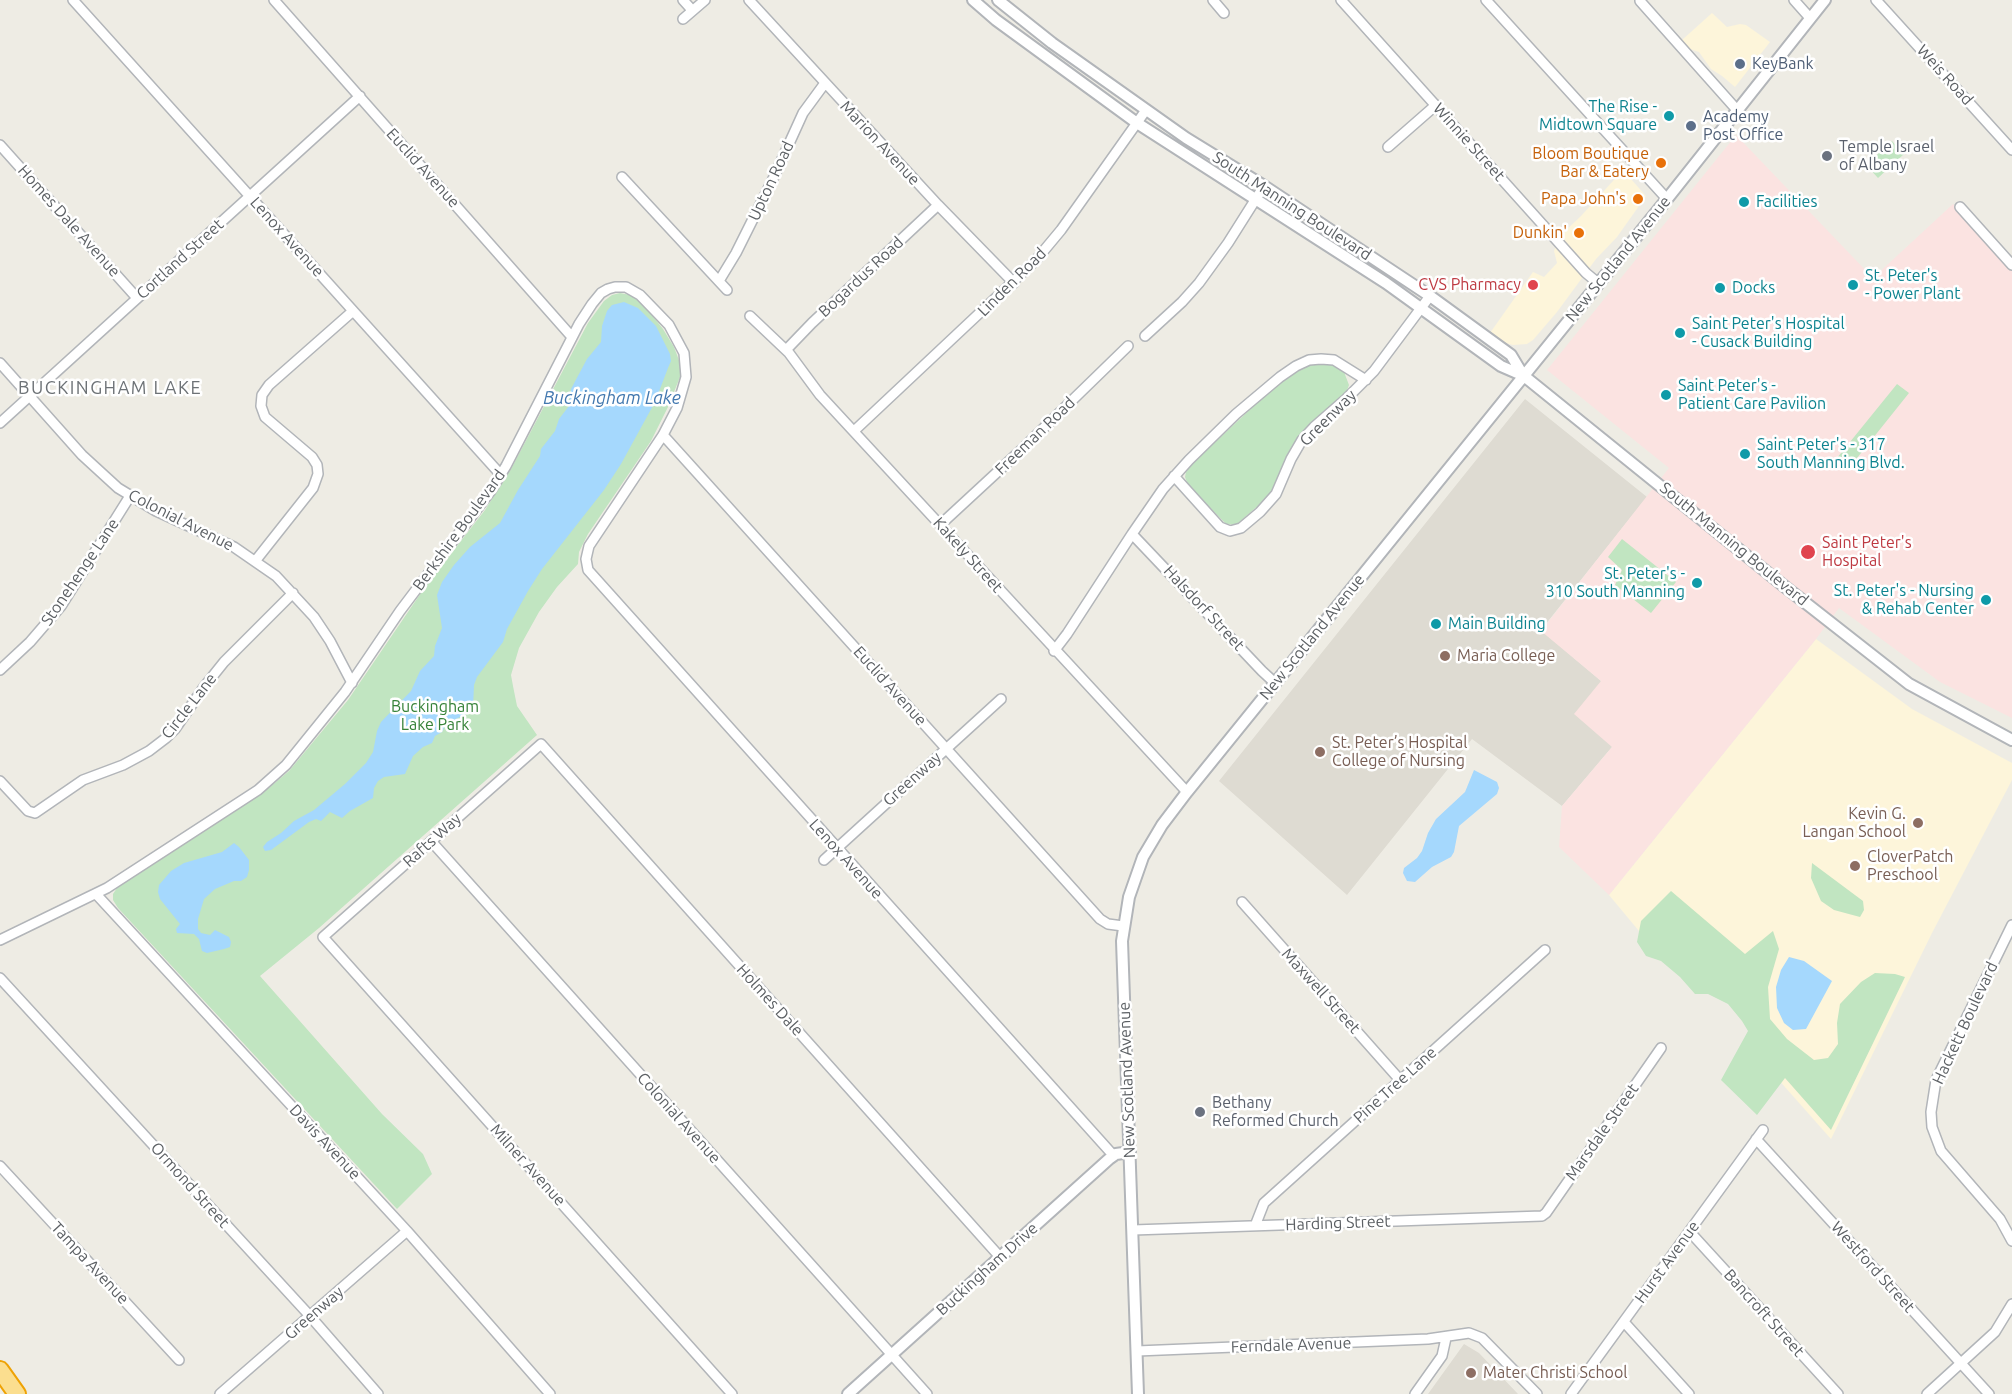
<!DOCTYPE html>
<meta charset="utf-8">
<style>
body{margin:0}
canvas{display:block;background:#eeece4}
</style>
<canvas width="2012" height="1394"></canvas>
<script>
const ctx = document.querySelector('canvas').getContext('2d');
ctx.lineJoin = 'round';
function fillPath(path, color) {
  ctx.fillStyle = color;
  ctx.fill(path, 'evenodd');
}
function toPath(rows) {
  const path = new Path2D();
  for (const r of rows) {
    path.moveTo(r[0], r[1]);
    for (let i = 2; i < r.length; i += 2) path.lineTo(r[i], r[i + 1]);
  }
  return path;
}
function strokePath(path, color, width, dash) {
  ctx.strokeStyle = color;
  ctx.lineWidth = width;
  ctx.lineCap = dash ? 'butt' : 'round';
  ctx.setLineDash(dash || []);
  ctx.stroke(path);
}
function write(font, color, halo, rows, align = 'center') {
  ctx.font = font + ' Ubuntu,sans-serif';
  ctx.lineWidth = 5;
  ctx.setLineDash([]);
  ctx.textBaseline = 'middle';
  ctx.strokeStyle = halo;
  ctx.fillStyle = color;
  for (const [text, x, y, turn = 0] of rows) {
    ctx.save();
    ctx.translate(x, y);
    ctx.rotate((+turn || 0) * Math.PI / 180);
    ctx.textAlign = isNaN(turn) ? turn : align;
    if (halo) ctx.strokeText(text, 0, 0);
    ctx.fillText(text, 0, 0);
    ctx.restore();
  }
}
fillPath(toPath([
 [1712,13,1727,27,1740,24,1746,25,1770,42,1735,87,1722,76,1711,69,1699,52,1690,49,1682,40],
 [1623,170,1646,196,1617,237,1596,259,1557,312,1533,340,1527,344,1513,345,1502,342,1490,333,1533,272,1544,277,1557,263,1554,251,1560,236,1581,216],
 [1816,639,1912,709,2012,763,2012,780,1932,933,1831,1139,1746,1043,1762,1019,1654,949,1609,895]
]), '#fdf5da');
fillPath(toPath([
 [1525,399,1647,497,1541,630,1601,681,1612,747,1562,806,1472,739,1347,895,1219,781],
 [1464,1344,1479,1353,1518,1394,1428,1394]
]), '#dedbd2');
fillPath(toPath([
 [1736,135,1873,278,1953,204,2012,270,2012,718,1940,682,1839,608,1816,639,1609,895,1559,847,1562,806,1612,747,1574,714,1601,681,1541,631,1669,468,1547,370]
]), '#fbe3e1');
fillPath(toPath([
 [1892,141,1904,154,1878,178,1866,165],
 [620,293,630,295,643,304,663,329,674,347,680,363,680,377,668,407,651,441,588,534,579,552,578,564,557,587,539,612,519,648,511,675,513,686,517,706,537,735,319,928,260,976,382,1114,423,1154,432,1174,397,1209,118,908,113,900,113,894,117,888,270,787,289,771,348,700,425,587,485,510,511,469,588,323,604,301,612,295],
 [1322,363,1332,365,1344,372,1349,385,1346,393,1300,435,1292,447,1271,492,1260,504,1236,525,1226,524,1188,485,1185,477,1186,472,1194,462,1258,402,1287,377,1308,365],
 [1897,384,1909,393,1849,468,1837,458],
 [1622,539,1676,582,1651,613,1615,585,1622,570,1608,557],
 [1812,863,1863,901,1864,910,1860,917,1834,910,1821,901,1811,878],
 [1671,891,1745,954,1773,931,1779,949,1768,987,1770,1019,1787,1039,1814,1060,1828,1058,1838,1044,1837,1023,1840,1004,1861,982,1875,973,1895,974,1905,977,1831,1130,1785,1078,1757,1115,1721,1080,1748,1031,1742,1021,1728,1004,1708,994,1695,994,1680,977,1661,961,1646,956,1637,942,1641,921]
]), '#c1e5c1');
fillPath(toPath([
 [624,302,638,308,656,326,670,354,671,361,668,368,655,402,621,464,604,490,542,569,528,591,507,629,503,642,477,677,474,685,473,708,468,713,446,724,442,732,435,736,432,743,423,747,413,756,405,774,384,777,378,781,374,788,373,798,350,811,342,818,330,812,321,821,316,819,309,822,271,850,265,851,263,847,267,842,281,833,294,821,314,810,345,784,366,763,373,752,377,731,381,722,411,691,420,671,434,656,435,646,442,628,437,595,442,582,454,565,470,547,500,523,518,490,540,456,541,449,555,431,559,419,569,406,571,389,587,359,601,342,602,326,607,311,612,305],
 [1474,770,1497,782,1499,788,1497,794,1459,826,1454,852,1451,857,1432,867,1415,882,1407,881,1403,873,1404,868,1417,858,1422,851,1428,833,1436,819,1465,792],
 [234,843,239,847,249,860,249,870,247,877,241,881,234,881,215,889,204,899,198,919,198,929,201,933,210,935,215,930,229,937,231,942,230,947,224,949,207,953,202,951,199,939,194,934,177,933,176,929,180,924,160,899,158,892,159,885,171,871,184,863,222,852],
 [1789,957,1804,961,1832,981,1806,1029,1793,1030,1784,1023,1777,1008,1776,987,1781,970]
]), '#a5d8fd');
const minor = toPath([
 [73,0,501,475],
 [274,0,572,337],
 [683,0,692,10],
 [749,0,938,205,1014,283],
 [1213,0,1224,13],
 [1341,0,1586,273,1598,283],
 [1486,0,1667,199],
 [1794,0,1810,18],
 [1876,0,2012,150],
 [1640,1,1737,110],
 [683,19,705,0],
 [0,145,137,298],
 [1388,147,1436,105],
 [622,177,727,290],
 [1960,207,2012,265],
 [719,281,736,253,773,179,803,113,825,83],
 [750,316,789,353,820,395,1187,792],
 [1145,336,1182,302,1199,283,1228,243,1264,186],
 [786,350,812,323,938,205],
 [0,363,82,455,118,488,156,511,234,547,276,576,314,617,330,641,352,683],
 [0,423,360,96],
 [854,431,1036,260,1061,230,1146,110],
 [663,435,1100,919,1108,924,1123,926],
 [1174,476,1220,527,1230,531,1241,528,1260,512,1276,494,1291,459,1302,440,1314,427,1346,399,1374,371,1430,296],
 [940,525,1019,452,1128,346],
 [1132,534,1262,671,1275,683],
 [256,560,313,488,318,474,317,465,312,457,265,417,261,406,262,395,269,385,353,311],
 [1054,651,1067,634,1132,534,1163,489,1189,460,1236,414,1280,377,1296,366,1309,360,1321,359,1334,360,1366,380],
 [0,670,30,642,61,606,130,496],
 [0,781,28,811,35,813,83,780,123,765,149,751,166,738,175,729,204,687,224,662,293,593],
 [431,841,927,1394],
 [824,860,1001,699],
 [96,894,407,1231,550,1394],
 [1242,902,1400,1080],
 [2012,925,1936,1080,1931,1112,1932,1127,1941,1151,2000,1219,2012,1241],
 [0,940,107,888,258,790,286,765,345,692,400,611,490,492,506,466,579,324,592,304,601,293,608,289,615,287,626,287,640,295,669,325,684,353,686,377,677,408,663,435,589,546,586,559,588,570,1113,1155],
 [0,978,310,1316,378,1394],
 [1756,1139,1989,1394],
 [0,1166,179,1360],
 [1255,1226,1264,1203,1545,950],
 [1133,1230,1542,1216,1546,1213,1661,1048],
 [1690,1232,1838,1394],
 [1624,1322,1689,1394],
 [1137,1351,1428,1339,1469,1333,1482,1338,1537,1394],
 [220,1394,407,1231],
 [732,1394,323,937,541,744,1000,1257],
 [1415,1394,1442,1356,1446,1338],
 [1571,1394,1763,1130],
 [1927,1394,1995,1332,2012,1304]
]);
const tertiary = toPath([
 [973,0,996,20,1137,123,1386,283,1501,366,1524,376,1784,586,1909,684,2012,740],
 [998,0,1052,43,1186,138,1264,186,1430,296,1511,355,1523,375],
 [848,1394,1109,1159,1116,1154,1130,1152],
 [1138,1394,1122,941,1129,897,1143,857,1162,825,1187,792,1667,199,1825,0]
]);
const motorway = toPath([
 [0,1370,17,1394]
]);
strokePath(minor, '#b2b5b9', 12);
strokePath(tertiary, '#b2b5b9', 14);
strokePath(motorway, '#eea205', 20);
strokePath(minor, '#fff', 9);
strokePath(tertiary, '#fff', 10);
strokePath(motorway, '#fbde8f', 16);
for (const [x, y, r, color] of [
 [1740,64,6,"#5c6f8a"],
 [1669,116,6,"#0f9aa8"],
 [1691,126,6,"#5c6f8a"],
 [1827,156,6,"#6b7280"],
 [1661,163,6,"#e8710a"],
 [1638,199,6,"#e8710a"],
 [1744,202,6,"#0f9aa8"],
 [1579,233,6,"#e8710a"],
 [1533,285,6,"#e0444e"],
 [1853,285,6,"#0f9aa8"],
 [1720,288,6,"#0f9aa8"],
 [1680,333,6,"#0f9aa8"],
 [1666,395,6,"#0f9aa8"],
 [1745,454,6,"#0f9aa8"],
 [1808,552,8,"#e0444e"],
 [1697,583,6,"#0f9aa8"],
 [1986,600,6,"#0f9aa8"],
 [1436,624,6,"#0f9aa8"],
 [1445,656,6,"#8d6e63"],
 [1320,752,6,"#8d6e63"],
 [1918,823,6,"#8d6e63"],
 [1855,866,6,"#8d6e63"],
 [1200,1112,6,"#6b7280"],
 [1471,1373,6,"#8d6e63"]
]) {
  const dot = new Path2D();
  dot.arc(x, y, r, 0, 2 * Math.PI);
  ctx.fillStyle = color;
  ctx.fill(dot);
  strokePath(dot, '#fff', 2);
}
write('16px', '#4e5e75', '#fff', [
 ["KeyBank",1752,64],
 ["Academy",1703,117],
 ["Post Office",1703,135]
], 'left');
write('16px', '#5c6064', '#fff', [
 ["Weis Road",1945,75,48],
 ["Winnie Street",1469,142,48],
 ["Marion Avenue",880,143,47],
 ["Euclid Avenue",423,168,48],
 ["Upton Road",771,181,-65],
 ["South Manning Boulevard",1292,206,33],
 ["Homes Dale Avenue",69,221,48],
 ["Lenox Avenue",287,237,48],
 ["Cortland Street",180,259,-42],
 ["New Scotland Avenue",1618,259,-51],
 ["Bogardus Road",861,277,-43],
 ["Linden Road",1012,282,-45],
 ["Greenway",1328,418,-45],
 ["Freeman Road",1035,436,-44],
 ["Colonial Avenue",181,520,27],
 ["Berkshire Boulevard",459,530,-54],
 ["South Manning Boulevard",1734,544,39],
 ["Kakely Street",968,555,48],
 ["Stonehenge Lane",80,572,-56],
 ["Halsdorf Street",1204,608,47],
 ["New Scotland Avenue",1312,637,-51],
 ["Euclid Avenue",890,686,48],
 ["Circle Lane",189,706,-52],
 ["Greenway",912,779,-42],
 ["Rafts Way",432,840,-42],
 ["Lenox Avenue",846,859,48],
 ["Maxwell Street",1321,991,48],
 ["Holmes Dale",770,1000,48],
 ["Hackett Boulevard",1965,1023,-65],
 ["New Scotland Avenue",1127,1080,-92],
 ["Pine Tree Lane",1395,1085,-42],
 ["Colonial Avenue",679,1118,48],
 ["Marsdale Street",1602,1132,-55],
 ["Davis Avenue",325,1142,47],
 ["Milner Avenue",528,1165,48],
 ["Ormond Street",190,1185,48],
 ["Harding Street",1338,1223,-2],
 ["Hurst Avenue",1667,1262,-54],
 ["Tampa Avenue",90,1263,47],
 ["Westford Street",1873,1267,48],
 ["Buckingham Drive",987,1269,-42],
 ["Greenway",314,1313,-41],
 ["Bancroft Street",1764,1313,48],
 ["Ferndale Avenue",1291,1345,-2]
]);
write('16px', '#0d838f', '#fff', [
 ["The Rise -",1657,107,"right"],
 ["Midtown Square",1657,125,"right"],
 ["Facilities",1756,202],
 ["St. Peter's",1865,276],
 ["- Power Plant",1865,294],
 ["Docks",1732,288],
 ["Saint Peter's Hospital",1692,324],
 ["- Cusack Building",1692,342],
 ["Saint Peter's -",1678,386],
 ["Patient Care Pavilion",1678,404],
 ["Saint Peter's - 317",1757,445],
 ["South Manning Blvd.",1757,463],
 ["St. Peter's -",1685,574,"right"],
 ["310 South Manning",1685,592,"right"],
 ["St. Peter's - Nursing",1974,591,"right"],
 ["& Rehab Center",1974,609,"right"],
 ["Main Building",1448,624]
], 'left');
write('16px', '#5b616d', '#fff', [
 ["Temple Israel",1839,147],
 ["of Albany",1839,165],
 ["Bethany",1212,1103],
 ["Reformed Church",1212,1121]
], 'left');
write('16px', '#c56008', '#fff', [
 ["Bloom Boutique",1649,154],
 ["Bar & Eatery",1649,172],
 ["Papa John's",1626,199],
 ["Dunkin'",1567,233]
], 'right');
write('16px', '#be3a42', '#fff', [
 ["CVS Pharmacy",1521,285],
 ["Saint Peter's",1822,543,"left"],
 ["Hospital",1822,561,"left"]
], 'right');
write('16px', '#785e54', '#fff', [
 ["Maria College",1457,656],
 ["St. Peter’s Hospital",1332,743],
 ["College of Nursing",1332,761],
 ["Kevin G.",1906,814,"right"],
 ["Langan School",1906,832,"right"],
 ["CloverPatch",1867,857],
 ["Preschool",1867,875],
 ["Mater Christi School",1483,1373]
], 'left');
write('16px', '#368238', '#fff', [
 ["Buckingham",435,707],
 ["Lake Park",435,725]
]);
ctx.letterSpacing = '1.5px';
write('18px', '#6d7276', '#fff', [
 ["BUCKINGHAM LAKE",110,388]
]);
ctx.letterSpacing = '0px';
write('italic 18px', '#4278af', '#fff', [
 ["Buckingham Lake",612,398]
]);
</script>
